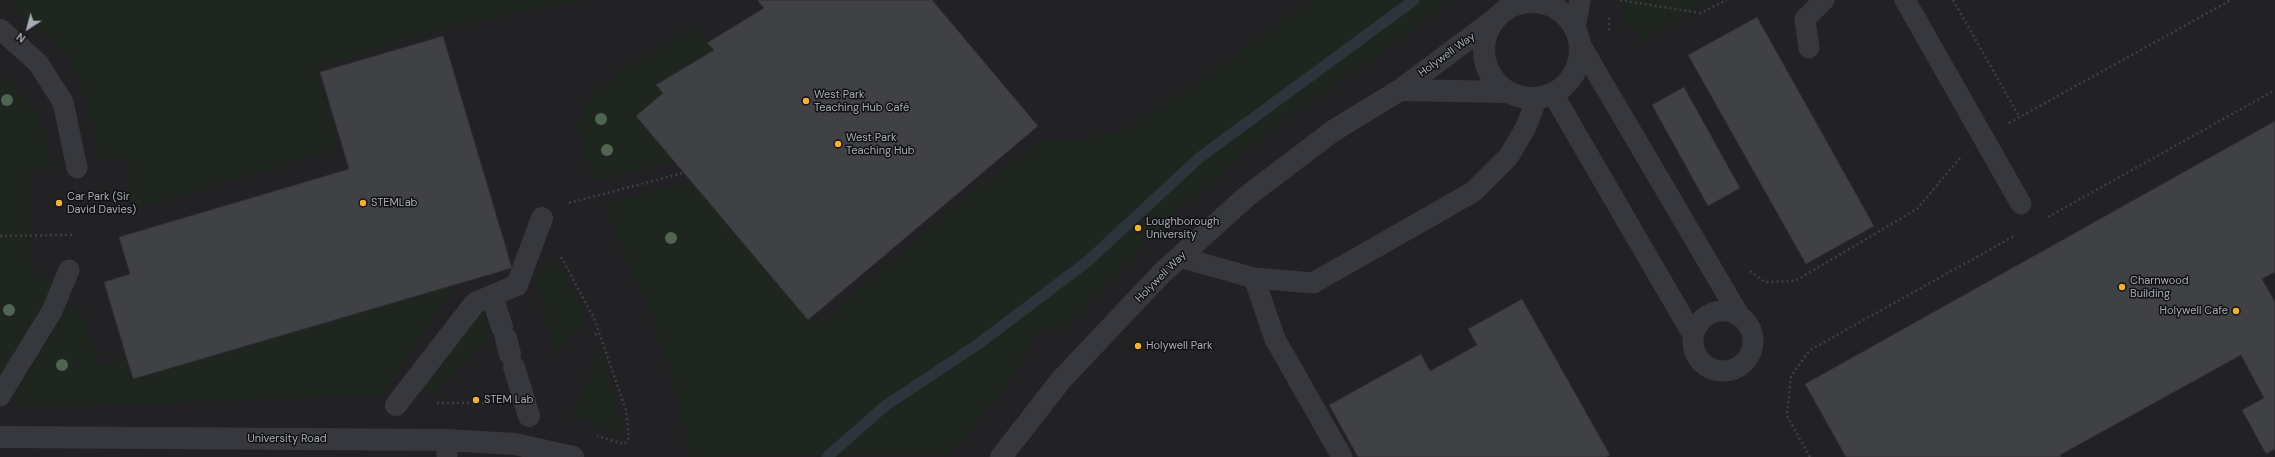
<!DOCTYPE html>
<meta charset="utf-8">
<style>
body{margin:0}
#map{position:relative;width:2275px;height:457px;overflow:hidden;background:#161618;font-family:"DM Sans",sans-serif}
canvas{display:block}
.north{position:absolute;left:8px;top:8px;width:40px;height:40px;-webkit-text-stroke:3px #111113;paint-order:stroke;rotate:216deg;font-size:11px;font-weight:700;line-height:16px;text-align:center;color:#a8adb8}
.north::after{content:'';display:block;margin:auto;width:14px;height:18px;background:#a8adb8;clip-path:polygon(50% 0,100% 100%,50% 72%,0 100%)}
</style>
<div id="map">
<canvas width="2275" height="457"></canvas>
<div class="north">N</div>
</div>
<script>
const ctx = document.querySelector('canvas').getContext('2d');
ctx.lineJoin = 'round';
function fillPath(path, color) {
  ctx.fillStyle = color;
  ctx.fill(path, 'evenodd');
}
function toPath(rows) {
  const path = new Path2D();
  for (const r of rows) {
    if (r.length === 3) {
      path.moveTo(r[0] + r[2], r[1]);
      path.arc(r[0], r[1], r[2], 0, 2 * Math.PI);
      continue;
    }
    path.moveTo(r[0], r[1]);
    for (let i = 2; i < r.length; i += 2) path.lineTo(r[i], r[i + 1]);
  }
  return path;
}
function strokePath(path, color, width, dash) {
  ctx.strokeStyle = color;
  ctx.lineWidth = width;
  ctx.lineCap = dash ? 'butt' : 'round';
  ctx.setLineDash(dash || []);
  ctx.stroke(path);
}
function write(font, color, halo, rows, align = 'center') {
  ctx.font = font + ' "DM Sans",sans-serif';
  ctx.lineWidth = 3;
  ctx.setLineDash([]);
  ctx.textBaseline = 'middle';
  ctx.strokeStyle = halo;
  ctx.fillStyle = color;
  for (const [text, x, y, turn = 0] of rows) {
    ctx.save();
    ctx.translate(x, y);
    ctx.rotate((+turn || 0) * Math.PI / 180);
    ctx.textAlign = isNaN(turn) ? turn : align;
    if (halo) ctx.strokeText(text, 0, 0);
    ctx.fillText(text, 0, 0);
    ctx.restore();
  }
}
fillPath(toPath([
 [0,0,2275,0,2275,457,0,457]
]), '#222225');
fillPath(toPath([
 [7,0,577,0,578,1,442,29,316,69,339,149,132,210,128,159,98,160,86,96,65,51,31,27],
 [1312,0,1450,0,1377,56,1279,123,1176,213,1061,332,1040,328,1011,379,950,455,689,457,681,414,665,354,646,301,621,248,606,203,692,182,808,320,817,326,952,209,1014,160,1042,141,1085,139,1128,128,1219,68],
 [1626,0,1709,0,1642,42,1622,14],
 [694,25,714,50,656,85,663,93,636,116,675,162,595,182,585,157,579,125,587,100,621,72],
 [0,75,9,79,38,114,52,162,59,164,59,169,27,170,31,268,53,284,49,291,51,294,0,380],
 [556,259,587,316,557,357,534,274],
 [458,284,382,395,28,408,17,405,12,400,68,306,76,306,81,309,99,365,126,358,132,380],
 [482,309,492,335,437,393,411,392],
 [601,347,624,435,624,436,572,416]
]), '#1e261f');
strokePath(toPath([
 [827,457,885,406,977,345,1088,261,1199,158,1414,0]
]), '#2c353c', 11);
const building = toPath([
 [759,0,932,0,1038,126,808,320,636,116,663,93,656,85,714,50,707,43,764,8,758,1,759,0],
 [1757,17,1874,226,1806,264,1688,55,1757,17],
 [443,36,512,268,133,379,104,282,130,274,119,237,349,169,320,72,443,36],
 [1684,87,1740,188,1708,206,1652,105,1684,87],
 [2275,121,2275,272,2262,279,2275,302,2275,449,2266,454,2242,410,2264,398,2241,355,2060,455,2061,457,1846,457,1805,384,2275,121],
 [1522,299,1610,455,1606,457,1358,457,1329,405,1421,354,1430,371,1477,345,1468,329,1522,299]
]);
fillPath(building, '#404145');
strokePath(building, '#303034', 1);
strokePath(toPath([
 [1620,0,1700,13,1727,0],
 [1953,0,2020,118],
 [1609,18,1609,31],
 [2009,123,2231,0],
 [569,203,683,173],
 [2048,217,2275,90],
 [0,236,72,235],
 [561,257,594,318,626,410,629,438,625,444,597,436],
 [1750,271,1765,282,1795,281,1917,209,1960,158],
 [595,335,599,332],
 [437,403,494,403],
 [1810,457,1787,416,1791,376,1810,350,2016,235]
]), '#3d3f44', 2.5, [2, 3]);
strokePath(toPath([
 [1905,0,2021,204],
 [1523,3,1526,0],
 [0,29,38,63,63,102,77,168],
 [1575,29,1580,0],
 [1580,44,1739,315],
 [1809,48,1805,19,1824,0],
 [1553,94,1693,335],
 [1179,257,1254,278,1313,283,1473,192,1509,156,1526,127,1537,98],
 [1254,278,1275,339,1342,457],
 [1723,341,30],
 [0,396,52,311,69,270],
 [447,440,447,457]
]), '#37383d', 21);
strokePath(toPath([
 [1532,50,48],
 [1400,90,1507,92],
 [492,296,502,327],
 [506,338,510,354],
 [514,367,529,416],
 [396,405,475,303,517,285,542,218],
 [0,437,447,440,515,444,573,457],
 [1001,457,1061,380,1162,273,1246,197,1333,131,1400,90,1495,19]
]), '#37383d', 22);
ctx.fillStyle = '#506452';
for (const [x, y] of [
 [7,100],
 [601,119],
 [607,150],
 [671,238],
 [9,310],
 [62,365]
]) {
  ctx.beginPath();
  ctx.arc(x, y, 6, 0, 2 * Math.PI);
  ctx.fill();
}
for (const [x, y, r, color] of [
 [806,101,4,"#f2b134"],
 [838,144,4,"#f2b134"],
 [59,203,4,"#f2b134"],
 [363,203,4,"#f2b134"],
 [1138,228,4,"#f2b134"],
 [2122,287,4,"#f2b134"],
 [2236,311,4,"#f2b134"],
 [1138,346,4,"#f2b134"],
 [476,400,4,"#f2b134"]
]) {
  const dot = new Path2D();
  dot.arc(x, y, r, 0, 2 * Math.PI);
  ctx.fillStyle = color;
  ctx.fill(dot);
  strokePath(dot, '#111113', 1.5);
}
write('11px', '#a8adb8', '#111113', [
 ["Holywell Way",1447,55,-36],
 ["Holywell Way",1161,277,-45],
 ["University Road",287,439]
]);
write('11px', '#a8adb8', '#111113', [
 ["West Park",814,95],
 ["Teaching Hub Café",814,108],
 ["West Park",846,138],
 ["Teaching Hub",846,151],
 ["Car Park (Sir",67,197],
 ["David Davies)",67,210],
 ["STEMLab",371,203],
 ["Loughborough",1146,222],
 ["University",1146,235],
 ["Charnwood",2130,281],
 ["Building",2130,294],
 ["Holywell Cafe",2228,311,"right"],
 ["Holywell Park",1146,346],
 ["STEM Lab",484,400]
], 'left');
</script>
